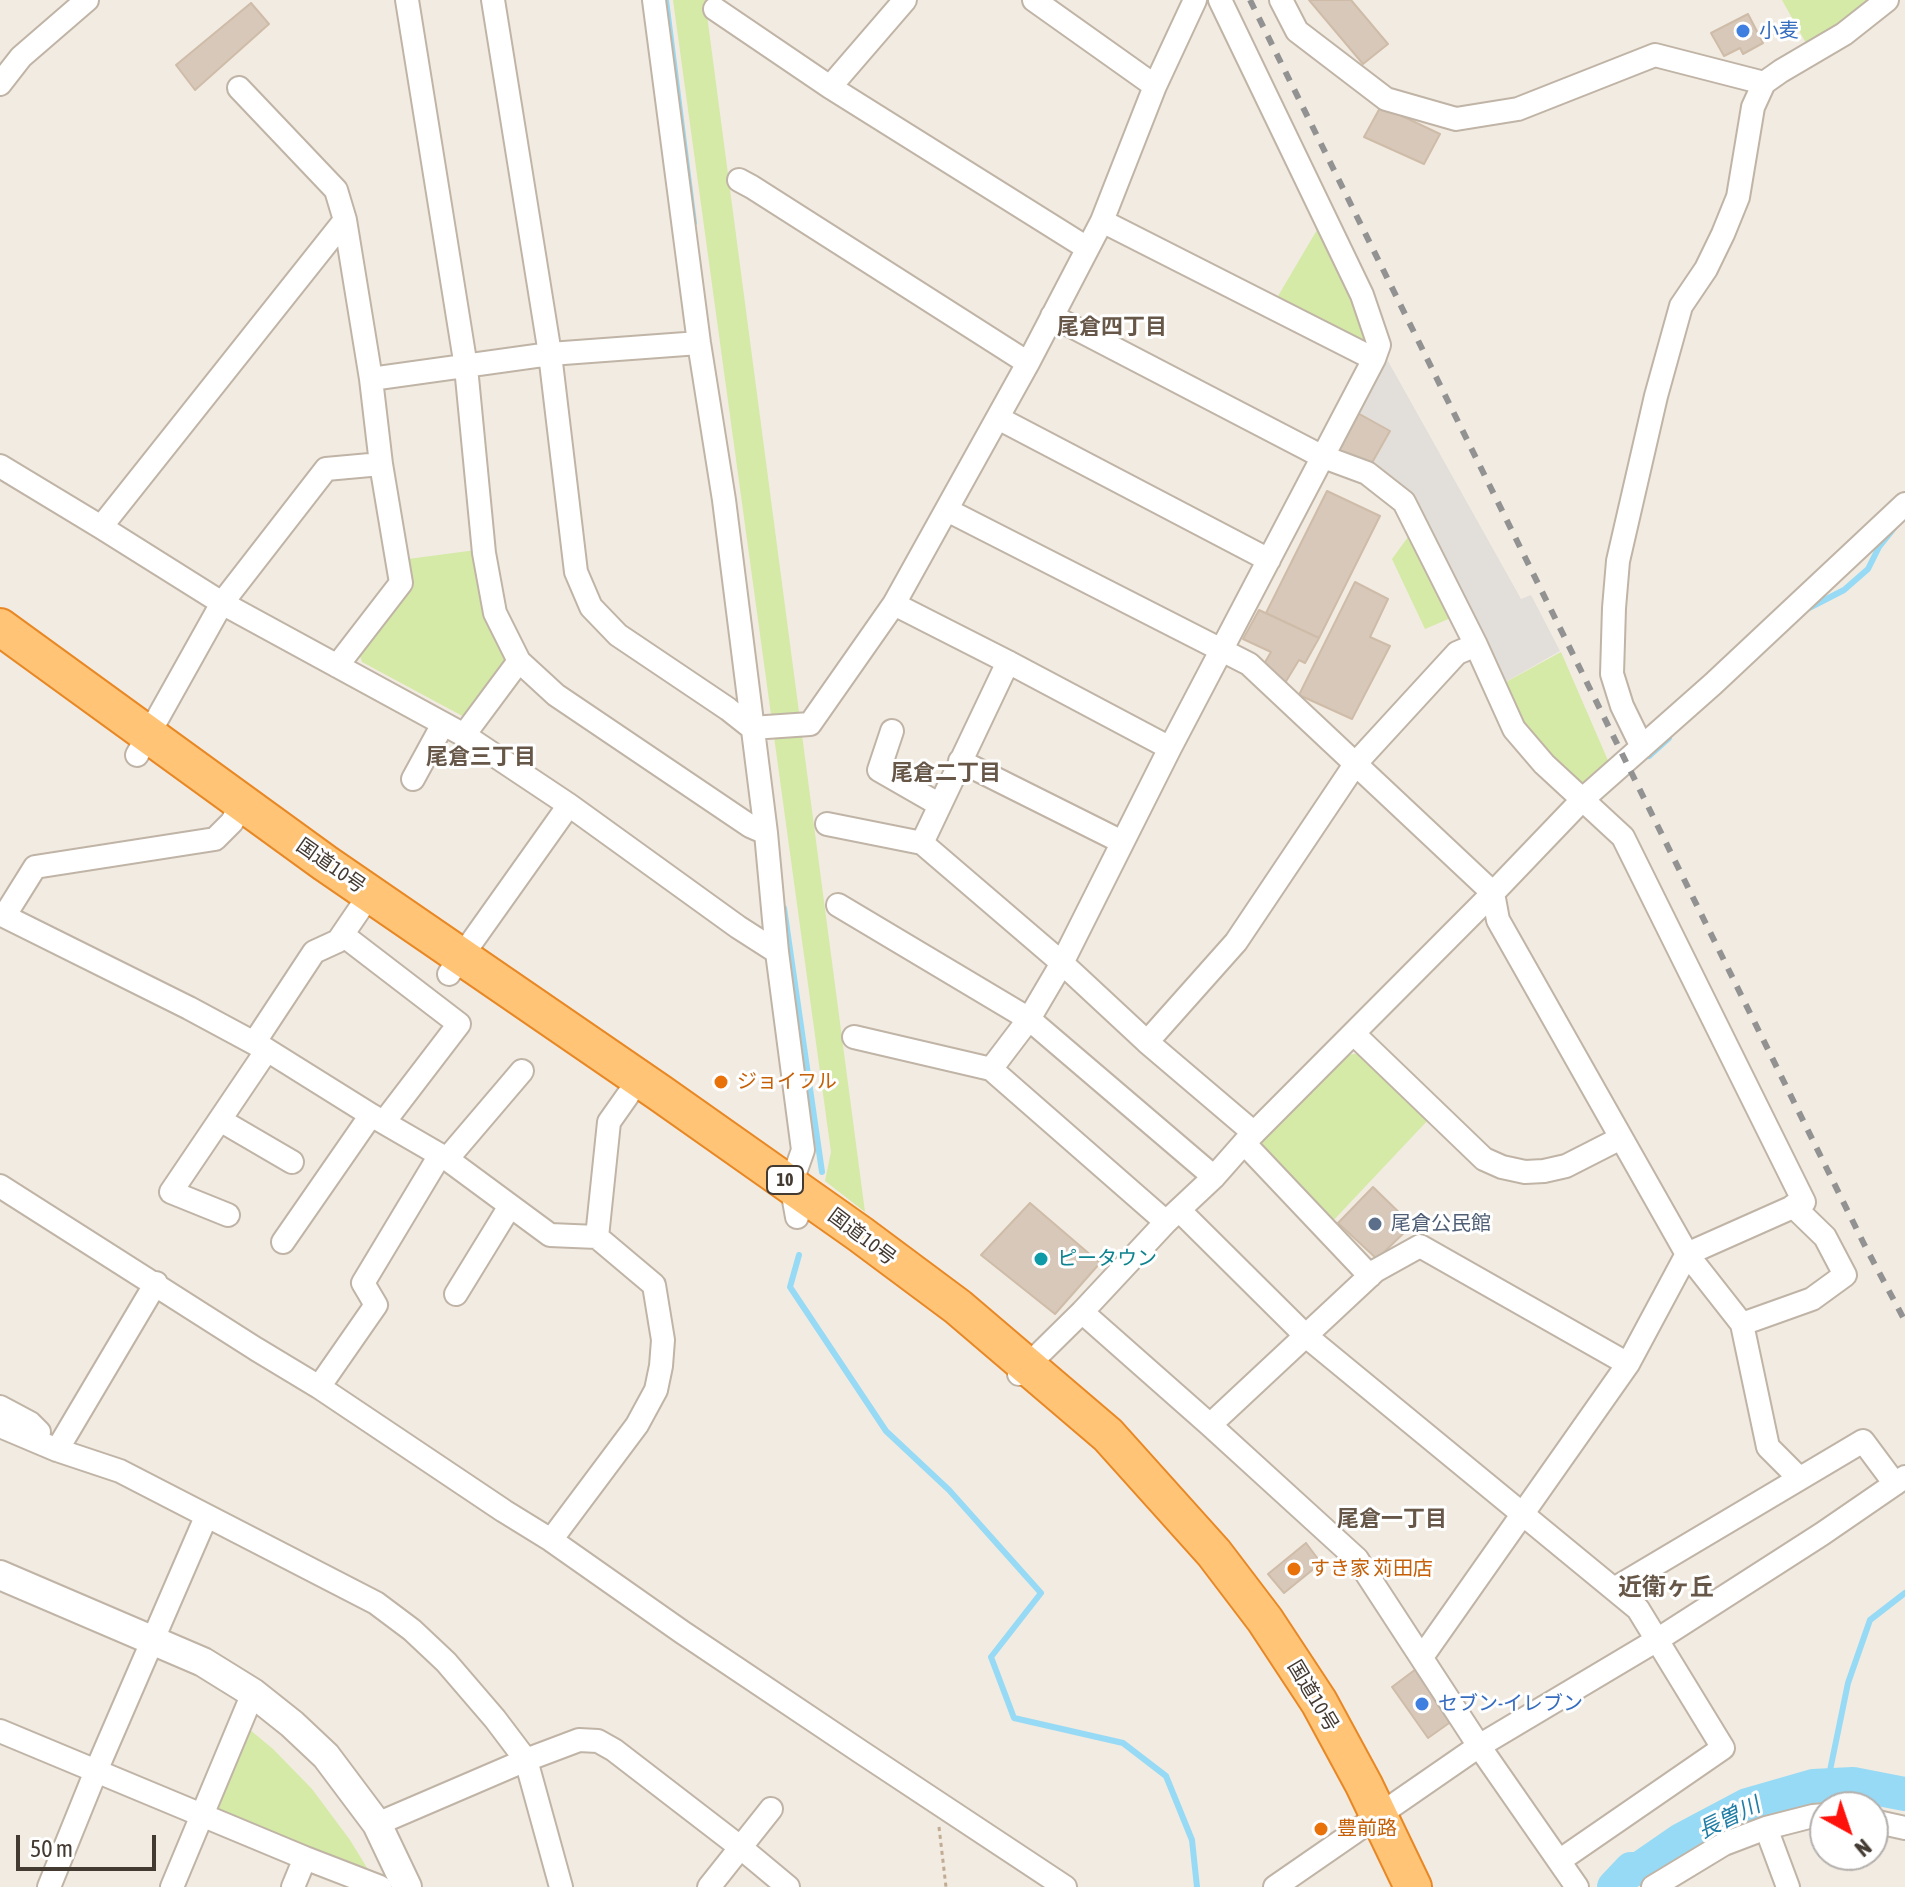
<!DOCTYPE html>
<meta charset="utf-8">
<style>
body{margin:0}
#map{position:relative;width:1905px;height:1887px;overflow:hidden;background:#f2ebe1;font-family:"Asap Condensed",sans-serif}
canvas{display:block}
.north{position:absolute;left:1809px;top:1791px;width:80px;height:80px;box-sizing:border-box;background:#fff;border:2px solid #b4b0ad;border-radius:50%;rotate:140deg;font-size:22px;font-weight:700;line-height:32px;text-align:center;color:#433a32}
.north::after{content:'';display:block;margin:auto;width:28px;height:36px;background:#ff120b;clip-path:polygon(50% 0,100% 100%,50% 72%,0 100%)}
.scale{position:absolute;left:16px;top:1835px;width:140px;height:36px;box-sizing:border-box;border:4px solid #433a32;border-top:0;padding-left:10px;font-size:24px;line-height:28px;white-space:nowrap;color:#433a32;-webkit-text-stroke:6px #fff;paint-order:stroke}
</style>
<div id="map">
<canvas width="1905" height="1887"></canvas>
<div class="north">N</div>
<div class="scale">50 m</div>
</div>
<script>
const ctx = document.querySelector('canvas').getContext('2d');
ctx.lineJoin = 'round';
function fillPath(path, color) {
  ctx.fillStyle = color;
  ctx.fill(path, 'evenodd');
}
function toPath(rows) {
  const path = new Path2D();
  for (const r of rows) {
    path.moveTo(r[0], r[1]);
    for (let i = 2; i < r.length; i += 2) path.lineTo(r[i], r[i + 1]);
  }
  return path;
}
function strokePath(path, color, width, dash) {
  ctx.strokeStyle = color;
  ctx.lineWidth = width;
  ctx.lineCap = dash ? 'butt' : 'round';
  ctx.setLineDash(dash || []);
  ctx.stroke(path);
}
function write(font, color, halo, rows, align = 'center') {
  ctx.font = font + ' "Asap Condensed","Noto Sans JP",sans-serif';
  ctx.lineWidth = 6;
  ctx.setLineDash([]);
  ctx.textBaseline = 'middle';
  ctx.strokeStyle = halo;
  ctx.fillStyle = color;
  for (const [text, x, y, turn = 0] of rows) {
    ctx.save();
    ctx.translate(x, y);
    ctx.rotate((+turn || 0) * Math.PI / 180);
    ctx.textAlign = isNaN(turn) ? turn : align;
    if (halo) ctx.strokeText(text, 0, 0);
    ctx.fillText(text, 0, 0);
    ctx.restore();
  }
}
fillPath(toPath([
 [673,0,705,0,865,1212,825,1181,831,1152],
 [1782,0,1887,0,1811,52],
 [1324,218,1374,359,1271,308],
 [1416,526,1460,614,1425,629,1392,559],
 [476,550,511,664,468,719,362,662,359,653,412,586,408,559],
 [1561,652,1613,772,1583,799,1495,688],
 [1363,1053,1429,1119,1330,1224,1262,1151,1260,1142,1345,1055],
 [249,1729,273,1749,312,1789,350,1840,372,1876,203,1822]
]), '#d4eaa6');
fillPath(toPath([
 [1379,345,1521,599,1531,595,1560,651,1495,688,1404,502,1321,456]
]), '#e2deda');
strokePath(toPath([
 [666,0,694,223],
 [1809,608,1844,590,1868,569,1879,547,1895,527],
 [1649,756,1669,738],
 [784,908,822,1172],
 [799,1255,790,1287,886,1431,949,1490,1041,1593,991,1657,1014,1718,1123,1743,1166,1776,1192,1840,1197,1887],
 [1827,1785,1848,1683,1870,1620,1905,1593]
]), '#97daf5', 6);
strokePath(toPath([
 [1614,1887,1631,1869,1639,1869,1681,1840,1747,1805,1813,1786,1853,1784,1905,1794]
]), '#97daf5', 34);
const building = toPath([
 [1309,0,1351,0,1388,44,1363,64,1309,0],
 [251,3,269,24,195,90,176,65,251,3],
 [1748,14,1763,43,1743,54,1740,48,1724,56,1711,33,1748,14],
 [1381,106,1440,134,1424,164,1364,137,1381,106],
 [1354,411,1390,431,1369,468,1334,451,1354,411],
 [1327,491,1380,516,1319,638,1266,613,1327,491],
 [1355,582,1388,599,1370,637,1390,646,1352,719,1299,695,1355,582],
 [1259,610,1319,638,1305,663,1299,660,1285,683,1264,664,1271,652,1243,639,1259,610],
 [1373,1187,1412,1225,1377,1259,1338,1223,1373,1187],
 [1030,1203,1100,1263,1055,1314,981,1255,1030,1203],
 [1306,1543,1321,1563,1284,1593,1268,1574,1306,1543],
 [1416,1669,1452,1721,1428,1738,1392,1687,1416,1669]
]);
fillPath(building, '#d7c8b9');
strokePath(building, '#cfbca8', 2);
const minor = toPath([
 [407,0,466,367,484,553,495,613,519,661,556,695,750,826,766,833],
 [493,0,550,354,576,572,591,607,618,635,728,709,752,728,810,724,894,604,1028,363,1102,221,1155,86,1195,0],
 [654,0,699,343,724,500,766,833,777,952,803,1150,791,1184,797,1217],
 [1034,0,1155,86],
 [1220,0,1362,295,1379,345,1374,359],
 [1281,0,1297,31,1386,99,1456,119,1518,109,1655,55,1764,83],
 [715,9,830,87,1087,248],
 [0,84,21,57,87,0],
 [830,87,905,0],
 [239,88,336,190,345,220,371,379,381,464,401,583,337,666],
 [739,180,752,187,1028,363],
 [1052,316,1321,456,1367,473,1404,502,1476,645,1514,729,1544,764,1623,837,1804,1202,1687,1254,1628,1364,1422,1657],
 [371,379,550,354,699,343],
 [998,418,1269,560],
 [0,466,101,527,222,603,464,735,569,805,738,927,777,952],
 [947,510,1249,664,1493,893,1498,920,1687,1254,1742,1324,1768,1447,1799,1478],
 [101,527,345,220],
 [894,604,1008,662,1170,748],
 [892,731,879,770,940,805],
 [464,735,519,661],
 [1642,747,1622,706,1612,674,1614,608,1618,561,1656,396,1681,306,1706,269,1723,234,1738,197,1753,107,1764,83,1781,71,1844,34,1887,0],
 [137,755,222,603,326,469,381,464],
 [960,761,1122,842],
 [413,779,443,724],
 [827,824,922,843,1062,963,1147,1042,1254,1133],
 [922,843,1008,662],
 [838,905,1029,1019,1214,1177],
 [0,914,189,1008,267,1050,371,1115,447,1159,550,1235,597,1237,654,1285,663,1340,661,1366,656,1390,637,1425,551,1540],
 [5,915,35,867,215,839,232,822,242,802],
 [343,935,459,1024,384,1122],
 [449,974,569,805],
 [1354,1034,1484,1159,1502,1167,1525,1172,1544,1171,1566,1166,1621,1138],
 [854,1037,991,1069,1166,1222],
 [1147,1042,1236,942,1356,763,1457,653,1476,645],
 [254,1043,314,952,338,941,370,894],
 [991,1069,1029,1019,1062,963,1170,748,1374,359,1102,221],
 [220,1120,292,1162],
 [1244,1143,1370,1276],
 [447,1159,522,1071],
 [0,1186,256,1349,319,1387,504,1511,551,1540,682,1632,861,1752,1065,1887],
 [1179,1210,1306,1336,1638,1609,1723,1748,1559,1861],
 [228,1215,171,1192,267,1050],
 [597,1237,609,1122,628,1095],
 [283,1242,371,1115],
 [456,1294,510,1206],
 [1082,1312,1210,1425,1357,1559,1479,1746,1577,1887],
 [1742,1324,1812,1299,1845,1275,1825,1237,1793,1206],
 [1019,1374,1082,1312,1166,1222,1214,1177,1244,1143,1493,893,1583,799,1713,684,1905,504],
 [319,1387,376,1305,363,1283,440,1155],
 [0,1407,30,1423,39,1432],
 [1210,1425,1375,1271,1420,1246,1628,1364],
 [0,1426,57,1450,120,1471,376,1603,412,1630,446,1662,495,1719,526,1760,561,1887],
 [57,1450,156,1283],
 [1614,1589,1863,1441,1895,1484],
 [0,1731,305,1858,380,1887],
 [1873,1821,1905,1828],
 [377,1824,526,1760,579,1740,598,1741,614,1750,740,1847,788,1887],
 [1766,1828,1788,1887],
 [49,1887,96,1771,206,1517],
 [172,1887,253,1693],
 [293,1887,305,1858],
 [709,1887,771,1809],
 [1275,1887,1479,1746,1657,1640,1822,1534,1905,1477],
 [1653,1887,1724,1844,1766,1828,1813,1816,1825,1815]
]);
const tertiary = toPath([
 [0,1575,203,1662,253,1693,292,1724,326,1756,377,1824,407,1887]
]);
const trunk = toPath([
 [0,627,325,863,660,1093,860,1234,958,1307,1108,1435,1214,1553,1265,1620,1319,1702,1364,1785,1413,1887]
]);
strokePath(minor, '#c0b4a6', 26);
strokePath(tertiary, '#c0b4a6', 32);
strokePath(trunk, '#e88825', 40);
strokePath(toPath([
 [939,1827,946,1887]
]), '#c1ab93', 3, [4, 4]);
strokePath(minor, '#fff', 22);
strokePath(tertiary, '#fff', 28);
strokePath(trunk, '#ffc476', 36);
strokePath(toPath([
 [1250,0,1865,1246,1905,1321]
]), '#929292', 6, [10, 10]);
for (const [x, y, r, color] of [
 [1743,31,8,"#3f7fe0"],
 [721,1082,8,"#e8710a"],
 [1375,1224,8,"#5c6f8a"],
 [1041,1259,8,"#0f9aa8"],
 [1294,1569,8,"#e8710a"],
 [1422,1704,8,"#3f7fe0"],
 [1321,1829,8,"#e8710a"]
]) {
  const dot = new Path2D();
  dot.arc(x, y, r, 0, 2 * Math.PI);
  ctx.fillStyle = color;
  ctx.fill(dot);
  strokePath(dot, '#fff', 3);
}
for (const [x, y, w] of [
 [785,1180,36]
]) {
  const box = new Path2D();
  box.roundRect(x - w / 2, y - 14, w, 28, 6);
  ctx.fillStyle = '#fff';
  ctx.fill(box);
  strokePath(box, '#433a32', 2);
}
write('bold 18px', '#433a32', null, [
 ["10",785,1180]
]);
write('20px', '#366cbe', '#fff', [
 ["小麦",1759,31],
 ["セブン-イレブン",1438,1704]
], 'left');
write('20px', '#433a32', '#fff', [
 ["国道10号",331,866,35],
 ["国道10号",862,1237,37],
 ["国道10号",1313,1696,59]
]);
write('20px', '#c56008', '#fff', [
 ["ジョイフル",737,1082],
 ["すき家 苅田店",1310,1569],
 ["豊前路",1337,1829]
], 'left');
write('20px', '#4e5e75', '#fff', [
 ["尾倉公民館",1391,1224]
], 'left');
write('20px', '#0d838f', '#fff', [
 ["ピータウン",1057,1259]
], 'left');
write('bold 22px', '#675748', '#fff', [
 ["尾倉四丁目",1112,327],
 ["尾倉三丁目",481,757],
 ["尾倉二丁目",946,773],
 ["尾倉一丁目",1392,1519]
]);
write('italic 22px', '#227ea6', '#fff', [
 ["長曽川",1729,1818,-26]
]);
write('bold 24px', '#675748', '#fff', [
 ["近衛ヶ丘",1666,1587]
]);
</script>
